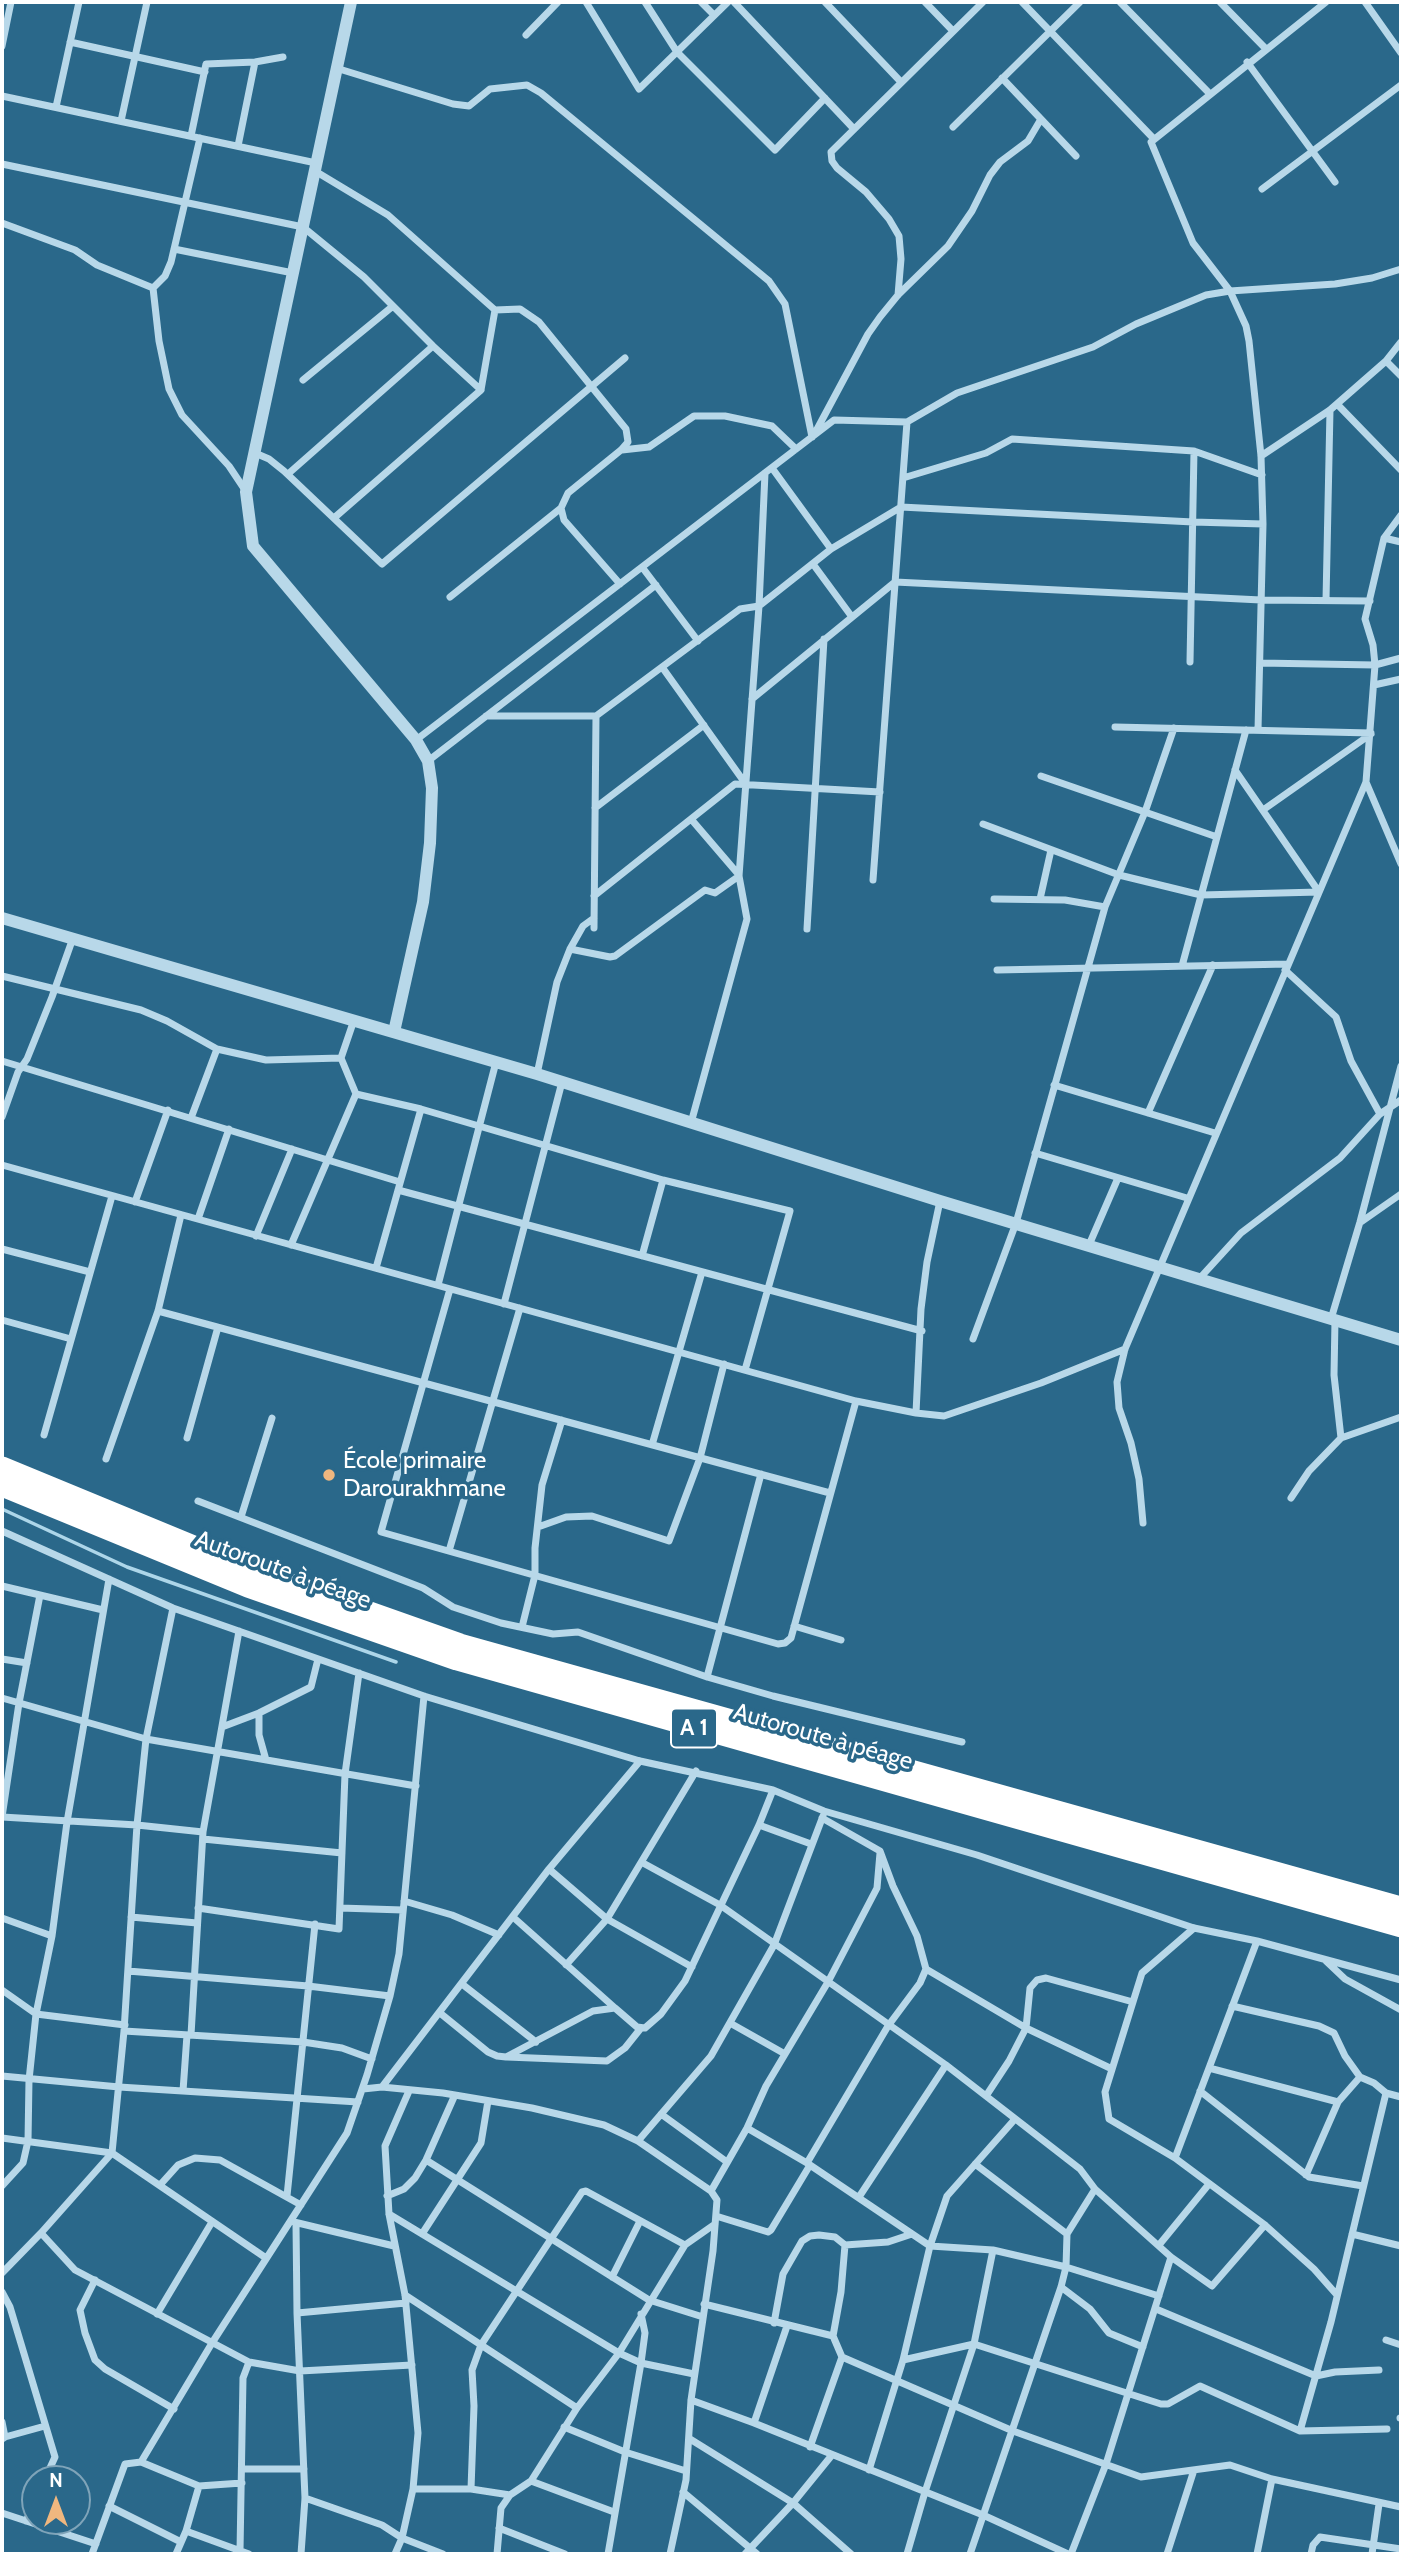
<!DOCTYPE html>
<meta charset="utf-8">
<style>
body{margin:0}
#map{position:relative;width:1403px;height:2556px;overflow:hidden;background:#2a688a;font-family:Cabin,sans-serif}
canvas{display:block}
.frame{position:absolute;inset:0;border:4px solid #fff;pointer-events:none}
.north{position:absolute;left:21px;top:2465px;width:70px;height:70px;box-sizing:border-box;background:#2a688a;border:2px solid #7fa4b9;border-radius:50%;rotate:0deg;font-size:19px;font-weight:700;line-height:28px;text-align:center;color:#fff}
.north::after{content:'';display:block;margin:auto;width:24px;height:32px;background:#efb77f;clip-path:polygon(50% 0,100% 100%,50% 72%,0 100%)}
</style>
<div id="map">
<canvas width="1403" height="2556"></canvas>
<div class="frame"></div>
<div class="north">N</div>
</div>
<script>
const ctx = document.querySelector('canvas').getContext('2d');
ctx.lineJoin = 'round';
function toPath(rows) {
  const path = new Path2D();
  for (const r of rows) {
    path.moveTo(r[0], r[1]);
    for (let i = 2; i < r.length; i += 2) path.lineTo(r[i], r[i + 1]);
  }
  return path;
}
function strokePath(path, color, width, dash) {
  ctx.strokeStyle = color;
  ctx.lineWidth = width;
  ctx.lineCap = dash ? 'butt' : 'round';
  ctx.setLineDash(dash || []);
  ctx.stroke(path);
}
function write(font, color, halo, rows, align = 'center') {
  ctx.font = font + ' Cabin,sans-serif';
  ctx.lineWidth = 7;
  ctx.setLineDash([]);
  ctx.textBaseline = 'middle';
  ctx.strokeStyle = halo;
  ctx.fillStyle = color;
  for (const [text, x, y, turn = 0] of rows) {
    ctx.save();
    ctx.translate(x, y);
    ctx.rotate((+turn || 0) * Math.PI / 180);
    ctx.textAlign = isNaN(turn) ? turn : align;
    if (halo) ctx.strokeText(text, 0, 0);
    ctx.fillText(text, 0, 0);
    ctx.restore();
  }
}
strokePath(toPath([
 [2,1509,127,1567,396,1662]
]), '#add6e9', 3.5);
strokePath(toPath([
 [586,2,639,89,728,2],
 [645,2,677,52,775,150,825,98],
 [701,2,714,15],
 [734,2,854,129],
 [825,2,901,82],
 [925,2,953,31],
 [1022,2,1154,139],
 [1120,2,1210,94],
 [1220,2,1266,49],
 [1365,2,1401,53],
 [526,35,558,2],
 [70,42,205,72],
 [2,46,11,2],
 [1247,62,1335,182],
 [336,68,453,104,469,106,490,89,527,85,541,93,769,281,785,304,812,437],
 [1002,78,1076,156],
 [2,96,316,163],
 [56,107,79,2],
 [121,121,147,2],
 [953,127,1080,2],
 [191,136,206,64,255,62,283,57],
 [238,146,255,62],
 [2,164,303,227,364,277,433,346,481,390],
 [315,171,388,215,495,310,520,309,539,322,626,429,628,442,621,450,568,493,561,508,564,520,620,584],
 [1262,189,1401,85],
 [2,223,75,250,97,265,153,288],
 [174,249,293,273],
 [153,288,159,341,169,389,182,415,229,466,245,490],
 [153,288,165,276,171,262,200,138],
 [898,295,901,259,899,236,889,219,866,192,837,168,832,161,831,152,983,2],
 [1386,361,1401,376],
 [303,380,393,306],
 [1337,404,1401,470],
 [815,433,868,334,880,317,898,295,948,246,972,211,990,175,1000,162,1028,141,1041,119],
 [622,450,649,447,694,416,725,416,772,426,796,449],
 [255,453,269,459,284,471,382,564,625,358],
 [1261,456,1330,410,1386,361,1401,342],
 [772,468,831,549],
 [288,474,433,346],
 [903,478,986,453,1012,439,1194,451,1262,475],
 [334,518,481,390,495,310],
 [1384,538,1401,542],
 [813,564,852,617],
 [642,567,698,641],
 [450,597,561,508],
 [1326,600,1330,410],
 [1190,662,1194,451],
 [1260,663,1375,665,1401,658],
 [662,667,745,783],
 [1374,685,1401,679],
 [752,699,895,582,1261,600,1370,601],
 [486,716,596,716,740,609,759,606,831,549,901,507,1193,522,1263,524],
 [1115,727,1371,733],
 [1258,730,1263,524,1261,456,1249,341,1246,326,1230,291,1193,243,1151,142,1326,2],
 [416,740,834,420,907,422,957,393,1093,347,1136,324,1206,295,1230,291,1335,284,1372,278,1401,269],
 [428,761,656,585],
 [1235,770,1319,892],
 [1041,776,1217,837],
 [1366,782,1401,864],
 [595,808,704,725],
 [1263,810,1371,734],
 [691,819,739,875],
 [983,824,1119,875,1201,895,1319,892],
 [873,880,907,422],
 [594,896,735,784,880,792],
 [994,899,1065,900,1105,907],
 [1040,899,1051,850],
 [594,928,596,716],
 [807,929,824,639],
 [570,949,610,957,615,956,705,890,715,893,739,876],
 [1182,966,1246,730],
 [997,970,1288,964],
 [1285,970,1336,1017,1351,1061,1380,1114],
 [2,976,141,1010,167,1021,217,1049,266,1060,341,1058],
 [2,1061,400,1182],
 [537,1074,557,982,570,949,583,926,594,918],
 [1054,1085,1215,1133],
 [356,1094,421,1109,663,1180,790,1211,745,1370],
 [1148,1113,1213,965],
 [2,1117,18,1072,27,1059,52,997,73,938],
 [191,1118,217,1049],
 [691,1123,747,919,739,876,759,606,765,473],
 [1035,1153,1187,1198],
 [2,1165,856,1401,916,1413,944,1416,1041,1383,1125,1349],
 [398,1190,922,1331],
 [135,1202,168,1110],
 [198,1219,229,1129],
 [1361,1222,1401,1194],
 [256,1236,292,1149],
 [291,1245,356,1094,341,1058,354,1020],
 [1089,1245,1118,1178],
 [2,1249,90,1272],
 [642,1256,663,1180],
 [376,1268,421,1109],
 [1199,1279,1241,1233,1340,1158,1380,1114,1401,1100],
 [438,1285,496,1062],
 [450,1289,381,1532,778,1644,785,1643,791,1638,856,1401],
 [504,1304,562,1082],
 [158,1311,830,1493],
 [1331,1319,1360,1222,1401,1066],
 [2,1320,71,1339],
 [1335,1320,1334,1375,1341,1438],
 [973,1339,1016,1223,1105,907,1145,812,1174,728],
 [916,1413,921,1309,927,1262,940,1201],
 [44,1435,112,1196],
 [187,1438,218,1327],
 [652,1445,702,1272],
 [106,1459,158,1311,181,1215],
 [1291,1498,1309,1471,1341,1438,1401,1417],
 [198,1501,423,1588,453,1607,501,1623,553,1634,578,1632,707,1677,773,1696,962,1742],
 [241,1517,272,1418],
 [1143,1523,1139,1479,1131,1443,1119,1408,1117,1382,1125,1349,1366,782,1375,665,1373,645,1365,619,1384,538,1401,515],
 [538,1527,566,1517,592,1516,669,1541,700,1458,724,1364],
 [2,1531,173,1608,424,1696,640,1761,773,1790,824,1811,977,1855,1194,1928,1257,1941,1401,1980],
 [449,1551,520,1308],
 [2,1586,103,1610],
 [794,1626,841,1640],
 [522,1627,535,1575,535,1548,542,1485,562,1420],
 [2,1659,27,1663],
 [707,1677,761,1474],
 [2,1698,146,1739,416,1786],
 [259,1713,259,1735,266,1760],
 [222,1727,259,1713,311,1687,318,1659],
 [2,1817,19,1703,40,1595],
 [2,1817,137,1825,203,1832],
 [759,1825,811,1844],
 [203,1839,342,1853],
 [643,1863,720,1905,946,2065,1080,2169,1095,2189,1171,2257,1106,2464,1071,2554],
 [549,1869,607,1919,692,1967],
 [404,1901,452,1915,499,1935],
 [198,1908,339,1929,345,1774,359,1673],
 [340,1908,403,1910],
 [131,1917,197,1923],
 [513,1917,615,2008],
 [2,1918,52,1936],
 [1194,1928,1142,1973,1105,2092,1109,2119,1175,2158,1265,2225,1314,2269,1337,2295],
 [1326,1961,1345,1979,1401,2010],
 [566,1965,607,1919,696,1771],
 [926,1969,1026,2028,1112,2069],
 [128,1971,308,1986,390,1996],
 [462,1984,536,2042],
 [2,1990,36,2014,125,2025],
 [1232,2006,1319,2026,1334,2033,1345,2056,1360,2077,1374,2083,1386,2093,1401,2097],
 [440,2013,488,2052,497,2056,506,2057,593,2011,615,2008,637,2027,645,2028,661,2014,685,1981,759,1825,773,1790],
 [730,2023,785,2054],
 [124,2031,303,2042,342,2048,372,2059],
 [191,2035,203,1832,239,1631],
 [507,2057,607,2061,625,2048,641,2028],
 [1209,2068,1338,2102],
 [2,2076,119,2087,358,2102],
 [382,2087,549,1869,640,1761],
 [363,2089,382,2087,443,2093,532,2108,604,2125,638,2141,711,2191,717,2200,713,2251,691,2400,686,2480,670,2554],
 [183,2091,187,2035],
 [1200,2091,1309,2177,1363,2186],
 [986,2096,1009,2061,1026,2028,1030,1988,1037,1980,1046,1978,1133,2002],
 [661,2114,727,2162],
 [747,2128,807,2163,930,2246,993,2250,1066,2267,1159,2296],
 [2,2138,112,2153,266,2258],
 [638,2141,711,2056,774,1945,823,1816],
 [1175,2158,1257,1941],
 [426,2160,649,2300,703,2317],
 [807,2163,888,2026,920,1983,926,1969,917,1936,893,1886,880,1851,822,1818],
 [975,2164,1067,2234],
 [1306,2175,1338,2102,1360,2077],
 [160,2185,178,2165,195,2158,220,2160,301,2205],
 [2,2186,23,2163,28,2141,29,2080,36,2014,52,1936,67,1822,109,1579],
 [711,2191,747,2128,766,2086,828,1982,877,1888,880,1853],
 [287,2196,315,1924],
 [387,2196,404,2189,415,2178,426,2160,454,2097],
 [859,2197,946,2065],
 [389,2214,619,2353,641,2363,694,2374],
 [716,2216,768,2232,771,2230,810,2165],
 [294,2222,394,2246],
 [296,2224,297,2313,305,2498,301,2554],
 [41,2233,75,2270,249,2362,300,2371,412,2365],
 [422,2234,481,2143,488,2101],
 [1352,2234,1401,2246],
 [845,2245,888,2242,912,2234],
 [1159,2245,1209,2184],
 [1171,2257,1212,2286,1265,2225],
 [2,2273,41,2233,112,2153,124,2031,137,1825,146,1739,173,1608],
 [612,2277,640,2221],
 [95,2280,80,2310,85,2333,95,2360,105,2369,174,2409],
 [1061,2287,1090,2309,1109,2333,1143,2347],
 [2,2292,10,2307,55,2457,45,2479],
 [405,2295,577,2408],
 [704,2304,833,2336],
 [1156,2309,1316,2376,1335,2372,1379,2370],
 [297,2313,406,2303],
 [157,2314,212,2222],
 [774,2323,783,2274,802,2241,810,2236,819,2235,835,2237,845,2245,841,2292,833,2336,842,2357,1013,2431,1141,2477,1230,2465,1272,2479,1401,2507],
 [1386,2340,1401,2345],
 [903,2360,974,2344,1161,2404,1168,2404,1200,2386,1300,2431,1387,2429],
 [691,2400,754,2423,983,2515,1068,2554],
 [1400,2418,1401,2418],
 [2,2422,5,2437,2,2439],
 [754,2423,787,2326],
 [564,2427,625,2452,686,2471],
 [1300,2431,1331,2322,1386,2093],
 [5,2437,45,2426],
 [690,2439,793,2503,851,2554],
 [810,2447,842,2357],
 [141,2462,212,2343,347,2133,367,2075,390,1996,399,1954,424,1696],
 [242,2469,304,2469],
 [869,2470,903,2360,930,2246,947,2196,1015,2119],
 [531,2481,614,2512],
 [413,2489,471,2489,510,2495],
 [471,2489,474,2406,472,2370,481,2345,582,2192,586,2191,685,2245],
 [683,2492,757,2554],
 [305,2498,382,2525,402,2538,443,2554],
 [109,2506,181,2542],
 [2,2513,96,2544],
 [26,2521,35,2502],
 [499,2528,565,2554],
 [186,2531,249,2554],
 [240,2551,243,2378,249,2362],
 [92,2554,125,2464,141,2462,199,2486,242,2483],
 [176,2554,186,2531,199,2486],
 [395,2554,402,2538,413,2489,418,2433,405,2295,389,2214,385,2146,409,2091],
 [497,2554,501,2508,510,2495,531,2481,577,2408,619,2353,685,2245,715,2224],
 [608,2554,641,2363,645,2333,641,2314],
 [745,2554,793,2503,832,2455],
 [907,2554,925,2492,974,2344,993,2250],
 [970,2554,1061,2287,1066,2267,1067,2234,1095,2189],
 [1167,2554,1194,2470],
 [1257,2554,1272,2479],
 [1311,2554,1313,2545,1320,2537,1401,2549],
 [1372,2554,1379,2504]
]), '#b8d8e9', 7);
strokePath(toPath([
 [351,2,246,492,253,546,416,740,428,761,432,788,430,843,423,902,394,1032],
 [2,918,537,1074,940,1201,1401,1340]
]), '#b8d8e9', 12);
strokePath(toPath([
 [2,1467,259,1573,460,1644,1401,1907],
 [2,1486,248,1587,457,1660,1401,1927]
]), '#fff', 21);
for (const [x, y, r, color] of [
 [329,1475,7,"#efb77f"]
]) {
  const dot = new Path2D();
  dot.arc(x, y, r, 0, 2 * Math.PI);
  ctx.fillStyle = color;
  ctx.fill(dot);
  strokePath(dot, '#2a688a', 2.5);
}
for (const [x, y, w] of [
 [694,1728,46]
]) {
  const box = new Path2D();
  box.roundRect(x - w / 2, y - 19.5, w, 39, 5);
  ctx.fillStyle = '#2a688a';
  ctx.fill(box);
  strokePath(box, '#fff', 2);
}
write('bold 23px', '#fff', null, [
 ["A 1",694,1728]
]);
write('24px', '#fff', '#2a688a', [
 ["École primaire",343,1461],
 ["Darourakhmane",343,1489]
], 'left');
write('24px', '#fff', '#2a688a', [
 ["Autoroute à péage",283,1570,20],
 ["Autoroute à péage",823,1737,16]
]);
</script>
